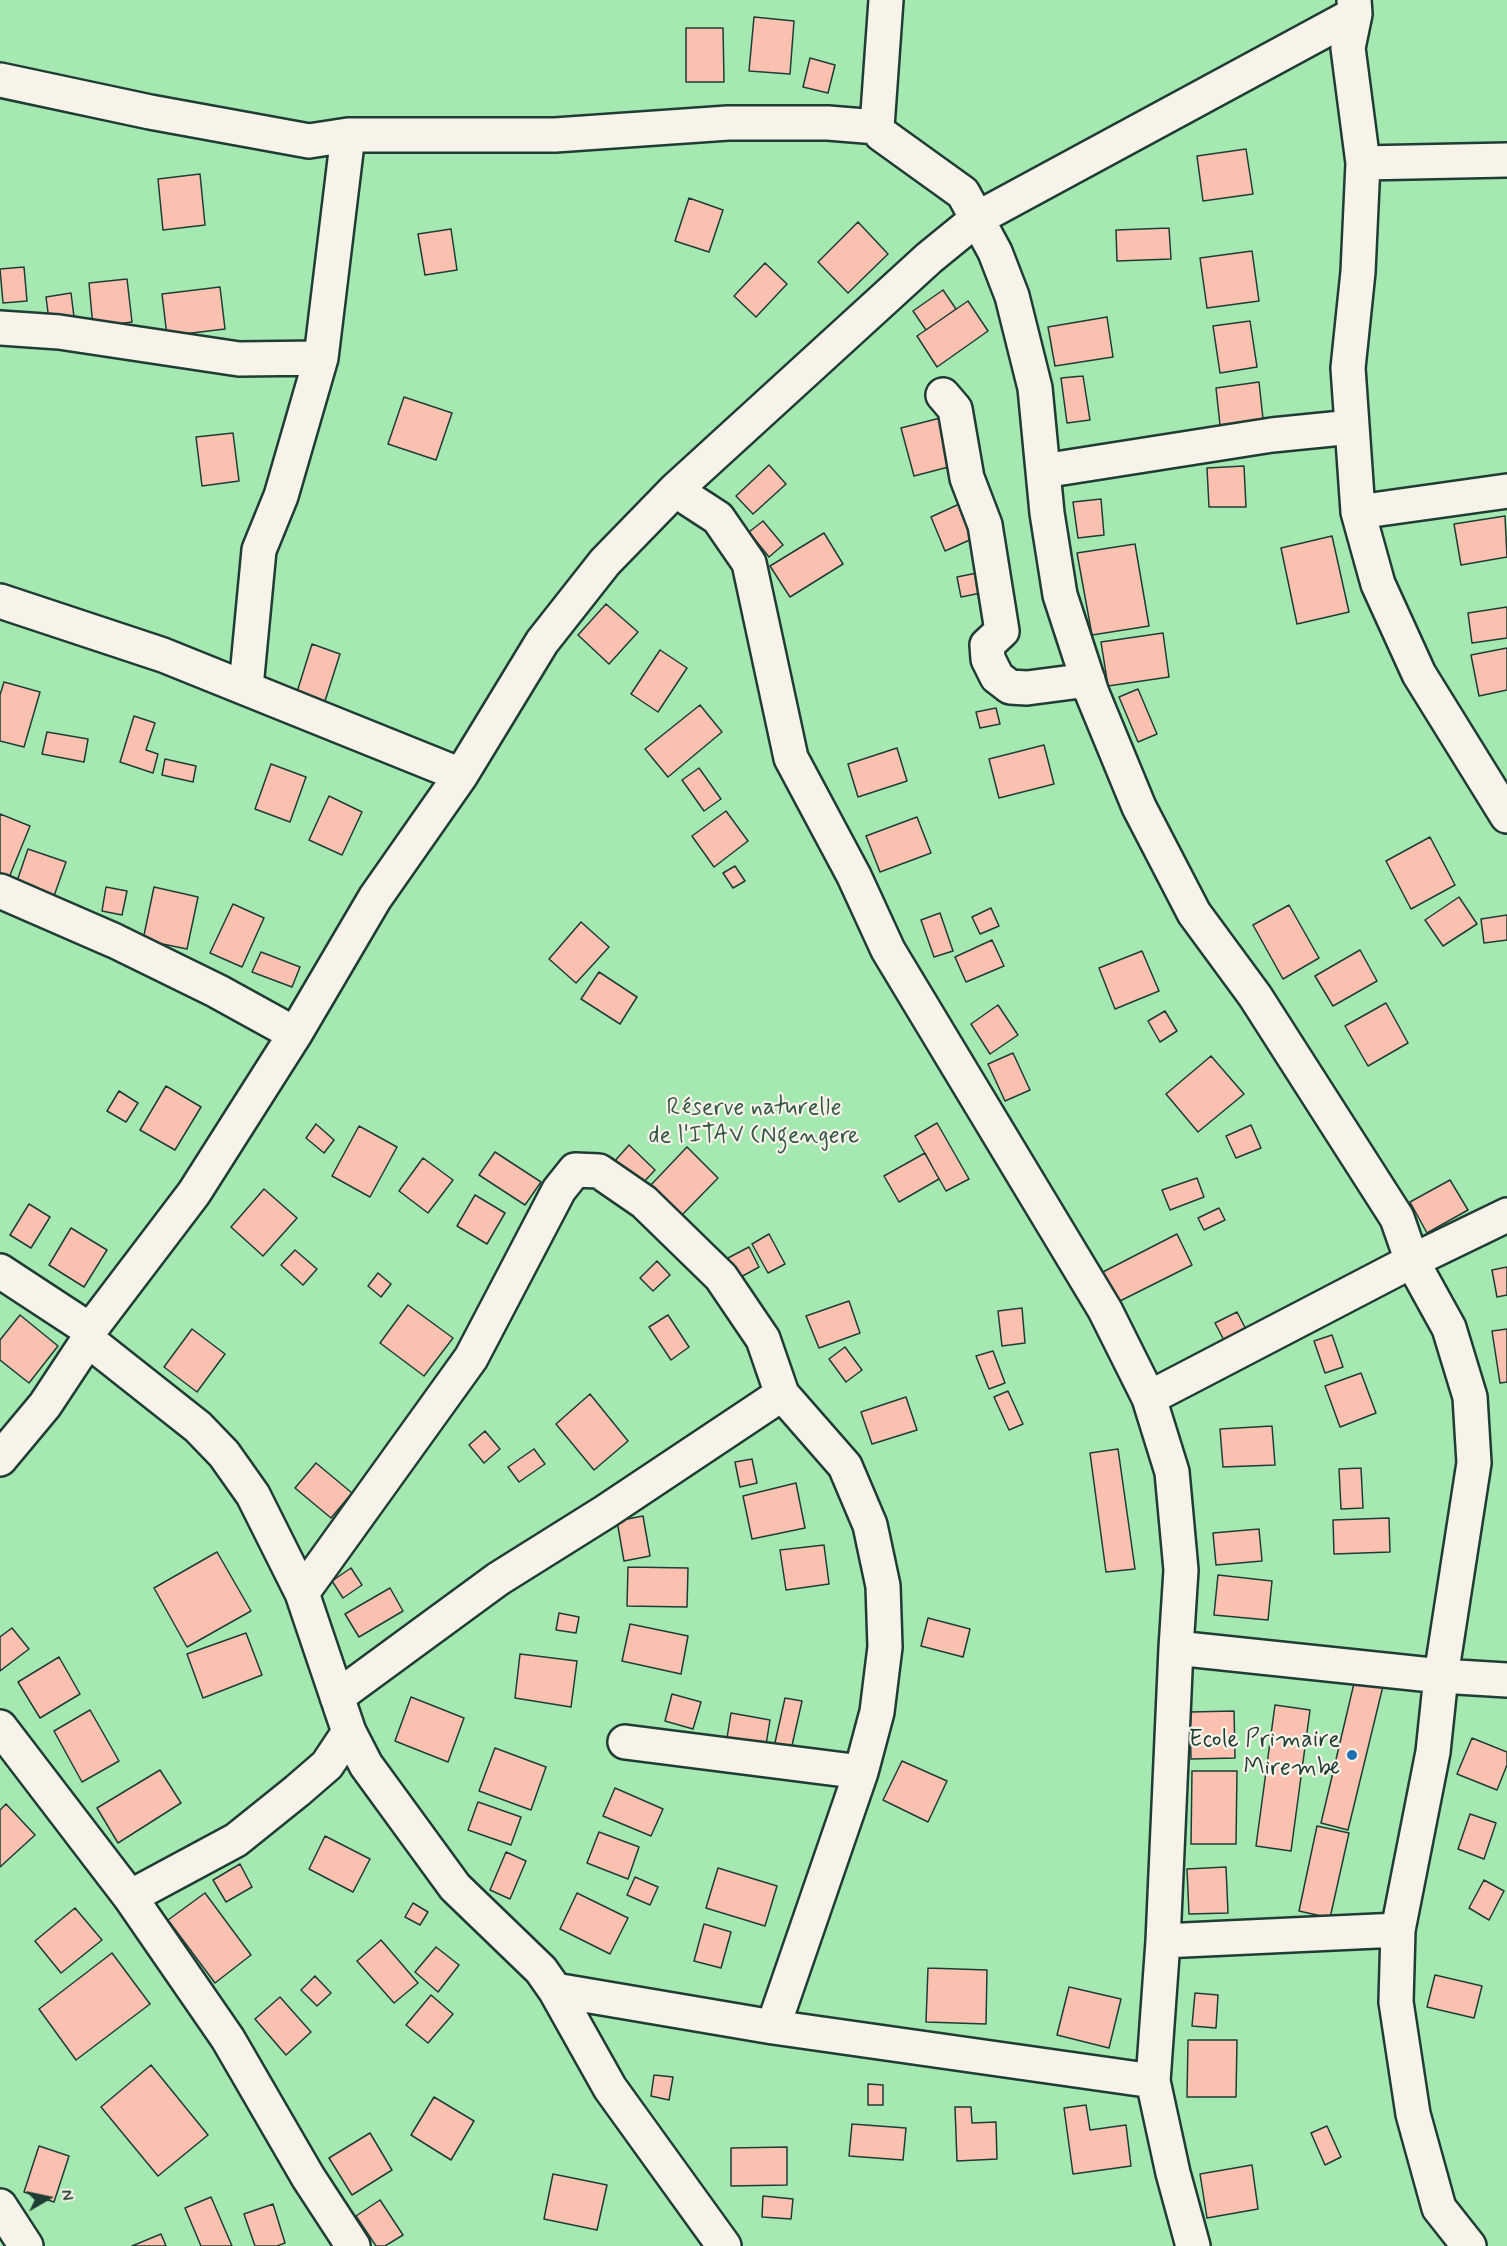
<!DOCTYPE html>
<meta charset="utf-8">
<style>
body{margin:0}
#map{position:relative;width:1507px;height:2246px;overflow:hidden;background:#f8e4d7;font-family:Mynerve,sans-serif}
canvas{display:block}
.north{position:absolute;left:18px;top:2168px;width:60px;height:60px;-webkit-text-stroke:4px #f7f3e8;paint-order:stroke;rotate:81deg;font-size:16px;font-weight:700;line-height:24px;text-align:center;color:#1f3d34}
.north::after{content:'';display:block;margin:auto;width:21px;height:27px;background:#1f3d34;clip-path:polygon(50% 0,100% 100%,50% 72%,0 100%)}
</style>
<div id="map">
<canvas width="1507" height="2246"></canvas>
<div class="north">N</div>
</div>
<script>
const ctx = document.querySelector('canvas').getContext('2d');
ctx.lineJoin = 'round';
function fillPath(path, color) {
  ctx.fillStyle = color;
  ctx.fill(path, 'evenodd');
}
function toPath(rows) {
  const path = new Path2D();
  for (const r of rows) {
    path.moveTo(r[0], r[1]);
    for (let i = 2; i < r.length; i += 2) path.lineTo(r[i], r[i + 1]);
  }
  return path;
}
function strokePath(path, color, width, dash) {
  ctx.strokeStyle = color;
  ctx.lineWidth = width;
  ctx.lineCap = dash ? 'butt' : 'round';
  ctx.setLineDash(dash || []);
  ctx.stroke(path);
}
function write(font, color, halo, rows, align = 'center') {
  ctx.font = font + ' Mynerve,sans-serif';
  ctx.lineWidth = 4.5;
  ctx.setLineDash([]);
  ctx.textBaseline = 'middle';
  ctx.strokeStyle = halo;
  ctx.fillStyle = color;
  for (const [text, x, y, turn = 0] of rows) {
    ctx.save();
    ctx.translate(x, y);
    ctx.rotate((+turn || 0) * Math.PI / 180);
    ctx.textAlign = isNaN(turn) ? turn : align;
    if (halo) ctx.strokeText(text, 0, 0);
    ctx.fillText(text, 0, 0);
    ctx.restore();
  }
}
fillPath(toPath([
 [0,0,1507,0,1507,2246,0,2246]
]), '#a5e8b2');
const building = toPath([
 [754,17,794,21,790,74,749,71,754,17],
 [686,28,723,28,724,82,686,82,686,28],
 [810,58,835,65,828,93,803,87,810,58],
 [1246,149,1253,194,1203,201,1197,156,1246,149],
 [200,174,205,225,163,230,158,179,200,174],
 [689,198,723,210,709,252,675,241,689,198],
 [858,222,888,254,848,293,818,262,858,222],
 [1169,228,1171,259,1117,261,1116,230,1169,228],
 [451,229,457,270,425,275,418,234,451,229],
 [1252,251,1259,301,1207,308,1200,258,1252,251],
 [765,263,787,284,756,317,734,296,765,263],
 [24,267,27,301,3,303,0,269,24,267],
 [127,279,132,322,93,327,89,283,127,279],
 [220,287,225,329,167,336,162,294,220,287],
 [943,290,956,309,926,330,913,311,943,290],
 [71,293,74,317,49,320,46,297,71,293],
 [968,301,988,331,937,367,917,336,968,301],
 [1107,317,1113,357,1055,366,1048,327,1107,317],
 [1250,321,1257,367,1220,373,1213,326,1250,321],
 [1083,376,1090,420,1067,423,1061,378,1083,376],
 [1259,382,1263,419,1220,425,1216,388,1259,382],
 [404,397,452,413,436,460,388,444,404,397],
 [948,416,960,464,914,476,901,428,948,416],
 [233,433,239,481,202,486,196,437,233,433],
 [769,465,786,484,753,514,736,496,769,465],
 [1244,466,1246,507,1209,507,1207,468,1244,466],
 [1101,499,1104,535,1078,538,1073,502,1101,499],
 [968,500,983,534,945,551,931,517,968,500],
 [1505,516,1507,557,1461,565,1454,524,1505,516],
 [763,521,783,545,769,557,749,532,763,521],
 [824,533,843,564,790,597,770,566,824,533],
 [1332,536,1349,612,1297,624,1281,548,1332,536],
 [1135,544,1149,626,1092,635,1077,553,1135,544],
 [977,573,981,593,961,597,957,577,977,573],
 [606,604,638,632,609,664,578,635,606,604],
 [1507,607,1507,638,1472,643,1468,613,1507,607],
 [1163,633,1169,677,1108,686,1101,642,1163,633],
 [312,644,340,654,325,701,297,692,312,644],
 [1507,648,1507,690,1479,696,1471,655,1507,648],
 [660,650,687,668,658,712,631,694,660,650],
 [4,682,40,692,24,747,0,741,0,695,4,682],
 [1138,689,1157,734,1138,742,1119,697,1138,689],
 [700,705,722,732,668,777,645,749,700,705],
 [996,708,1000,724,980,728,976,712,996,708],
 [134,716,155,723,146,750,158,754,153,773,120,762,134,716],
 [47,732,88,739,84,762,42,754,47,732],
 [1044,745,1054,784,999,798,989,759,1044,745],
 [897,748,907,781,858,797,848,764,897,748],
 [165,759,196,766,193,782,162,775,165,759],
 [271,764,306,777,290,822,255,809,271,764],
 [699,768,721,799,704,811,682,780,699,768],
 [329,796,362,812,342,855,309,840,329,796],
 [726,811,748,841,714,867,692,836,726,811],
 [0,814,30,826,8,880,0,877,0,814],
 [917,817,931,853,880,872,866,836,917,817],
 [1430,837,1455,885,1411,909,1386,861,1430,837],
 [28,849,66,862,54,896,16,884,28,849],
 [735,866,745,881,733,888,723,873,735,866],
 [106,887,127,891,122,915,102,911,106,887],
 [154,887,198,897,187,949,143,940,154,887],
 [1459,897,1477,924,1443,946,1425,920,1459,897],
 [233,904,264,918,242,967,210,953,233,904],
 [1289,905,1319,958,1283,979,1253,925,1289,905],
 [991,908,999,926,980,934,972,917,991,908],
 [940,913,953,951,934,957,921,920,940,913],
 [1507,915,1507,940,1484,943,1481,919,1507,915],
 [581,922,609,947,576,983,549,959,581,922],
 [992,940,1004,966,966,982,955,957,992,940],
 [1360,950,1377,981,1333,1006,1315,976,1360,950],
 [1142,951,1159,991,1115,1009,1099,968,1142,951],
 [261,952,300,967,292,987,252,972,261,952],
 [599,972,637,997,620,1024,581,999,599,972],
 [1386,1003,1408,1043,1368,1066,1345,1026,1386,1003],
 [998,1005,1018,1035,990,1054,971,1024,998,1005],
 [1165,1011,1177,1031,1160,1042,1148,1021,1165,1011],
 [1013,1053,1030,1090,1005,1101,988,1064,1013,1053],
 [1211,1056,1244,1094,1198,1132,1166,1094,1211,1056],
 [166,1086,201,1107,175,1150,140,1130,166,1086],
 [119,1091,138,1103,126,1122,107,1111,119,1091],
 [937,1123,969,1179,946,1191,915,1136,937,1123],
 [316,1124,334,1140,324,1153,306,1138,316,1124],
 [1251,1125,1261,1148,1236,1158,1226,1136,1251,1125],
 [359,1126,397,1147,370,1197,332,1176,359,1126],
 [629,1145,655,1170,640,1186,613,1163,629,1145],
 [687,1147,718,1178,679,1218,648,1188,687,1147],
 [495,1152,541,1182,525,1205,479,1175,495,1152],
 [925,1153,939,1179,899,1202,884,1176,925,1153],
 [423,1158,453,1180,428,1213,399,1191,423,1158],
 [1197,1178,1204,1197,1170,1210,1162,1190,1197,1178],
 [1450,1180,1468,1210,1427,1233,1410,1202,1450,1180],
 [264,1189,297,1218,263,1256,231,1227,264,1189],
 [475,1195,505,1213,487,1244,457,1226,475,1195],
 [29,1204,50,1217,31,1248,10,1235,29,1204],
 [1219,1208,1225,1220,1204,1230,1198,1218,1219,1208],
 [71,1228,107,1250,84,1287,49,1265,71,1228],
 [769,1234,785,1264,768,1273,752,1244,769,1234],
 [1177,1234,1192,1265,1114,1304,1099,1274,1177,1234],
 [749,1247,759,1267,739,1278,728,1258,749,1247],
 [295,1250,317,1269,303,1285,281,1265,295,1250],
 [657,1261,670,1275,653,1291,640,1278,657,1261],
 [1507,1267,1507,1295,1497,1297,1492,1270,1507,1267],
 [378,1273,391,1284,381,1297,368,1286,378,1273],
 [849,1301,860,1333,819,1348,806,1316,849,1301],
 [408,1305,453,1338,424,1376,380,1343,408,1305],
 [1022,1308,1025,1343,1002,1346,998,1311,1022,1308],
 [1237,1312,1250,1337,1228,1348,1215,1323,1237,1312],
 [20,1315,58,1346,29,1383,0,1360,0,1340,20,1315],
 [668,1315,689,1347,671,1360,649,1327,668,1315],
 [192,1329,225,1354,197,1392,164,1367,192,1329],
 [1507,1329,1507,1382,1500,1383,1492,1331,1507,1329],
 [1332,1335,1343,1367,1325,1373,1314,1341,1332,1335],
 [845,1347,862,1370,846,1382,829,1359,845,1347],
 [993,1351,1005,1383,989,1389,976,1356,993,1351],
 [1361,1373,1376,1413,1340,1427,1325,1386,1361,1373],
 [1008,1391,1023,1424,1009,1430,994,1397,1008,1391],
 [590,1394,628,1441,594,1470,556,1424,590,1394],
 [906,1397,917,1430,872,1444,861,1412,906,1397],
 [1272,1426,1275,1465,1223,1467,1220,1429,1272,1426],
 [485,1431,500,1449,484,1463,469,1445,485,1431],
 [534,1449,545,1464,519,1482,508,1467,534,1449],
 [1118,1449,1135,1569,1106,1572,1090,1453,1118,1449],
 [752,1459,757,1483,740,1487,735,1462,752,1459],
 [316,1463,352,1493,331,1518,295,1488,316,1463],
 [1361,1468,1363,1508,1341,1509,1339,1469,1361,1468],
 [796,1483,805,1528,752,1539,743,1496,796,1483],
 [643,1516,650,1556,624,1561,617,1521,643,1516],
 [1389,1518,1390,1552,1334,1554,1333,1520,1389,1518],
 [1259,1529,1262,1561,1216,1565,1213,1533,1259,1529],
 [824,1545,829,1584,786,1590,780,1550,824,1545],
 [217,1552,251,1611,187,1647,154,1588,217,1552],
 [628,1567,688,1568,687,1607,627,1606,628,1567],
 [351,1568,362,1585,343,1598,332,1581,351,1568],
 [1218,1575,1272,1581,1268,1620,1214,1615,1218,1575],
 [390,1588,403,1611,359,1637,345,1614,390,1588],
 [559,1613,579,1617,576,1633,556,1630,559,1613],
 [928,1618,970,1629,963,1657,921,1646,928,1618],
 [630,1624,688,1636,681,1674,622,1661,630,1624],
 [12,1628,29,1649,0,1671,0,1637,12,1628],
 [246,1633,262,1675,203,1698,187,1654,246,1633],
 [520,1654,577,1661,571,1707,515,1698,520,1654],
 [59,1657,80,1694,40,1718,18,1682,59,1657],
 [1355,1679,1383,1686,1348,1830,1321,1823,1355,1679],
 [672,1694,701,1702,693,1729,665,1721,672,1694],
 [411,1697,464,1718,448,1762,395,1741,411,1697],
 [785,1698,802,1701,791,1750,774,1747,785,1698],
 [1275,1705,1310,1710,1291,1851,1256,1846,1275,1705],
 [90,1710,119,1761,82,1782,54,1731,90,1710],
 [1234,1711,1235,1758,1191,1759,1190,1712,1234,1711],
 [731,1713,770,1720,766,1745,727,1738,731,1713],
 [1472,1738,1507,1752,1507,1765,1497,1790,1457,1774,1472,1738],
 [495,1748,546,1767,531,1810,479,1791,495,1748],
 [902,1761,947,1781,928,1822,883,1800,902,1761],
 [160,1770,181,1803,118,1843,97,1808,160,1770],
 [1192,1771,1237,1771,1236,1844,1191,1844,1192,1771],
 [615,1788,663,1809,651,1836,603,1816,615,1788],
 [478,1802,521,1817,511,1845,468,1830,478,1802],
 [6,1804,35,1835,0,1867,0,1810,6,1804],
 [1470,1814,1496,1823,1484,1859,1458,1849,1470,1814],
 [1317,1826,1349,1833,1330,1918,1299,1911,1317,1826],
 [599,1832,639,1847,628,1879,587,1863,599,1832],
 [325,1836,370,1859,353,1892,309,1869,325,1836],
 [506,1852,526,1861,510,1899,490,1890,506,1852],
 [240,1864,252,1887,226,1902,213,1880,240,1864],
 [1226,1867,1228,1913,1189,1914,1187,1869,1226,1867],
 [718,1868,777,1886,765,1926,706,1908,718,1868],
 [635,1877,658,1887,650,1905,627,1895,635,1877],
 [1484,1880,1504,1891,1489,1920,1469,1908,1484,1880],
 [205,1893,251,1955,215,1983,168,1920,205,1893],
 [577,1893,628,1918,610,1954,560,1929,577,1893],
 [413,1903,428,1912,420,1925,405,1917,413,1903],
 [75,1908,102,1940,61,1973,35,1941,75,1908],
 [704,1924,731,1932,721,1968,694,1961,704,1924],
 [381,1940,418,1983,394,2003,357,1961,381,1940],
 [436,1947,459,1965,438,1992,415,1972,436,1947],
 [112,1953,150,2004,76,2060,39,2009,112,1953],
 [928,1968,987,1970,986,2024,926,2022,928,1968],
 [1435,1975,1482,1986,1474,2018,1427,2007,1435,1975],
 [315,1976,331,1993,317,2006,301,1990,315,1976],
 [1069,1987,1121,1999,1109,2048,1057,2035,1069,1987],
 [1195,1993,1218,1995,1216,2028,1192,2026,1195,1993],
 [431,1995,453,2014,428,2043,406,2025,431,1995],
 [280,1997,311,2032,286,2055,255,2019,280,1997],
 [1188,2040,1237,2040,1236,2097,1187,2097,1188,2040],
 [151,2065,208,2135,158,2176,101,2107,151,2065],
 [654,2075,673,2077,669,2100,651,2096,654,2075],
 [868,2084,883,2085,883,2105,868,2105,868,2084],
 [434,2097,474,2121,451,2160,411,2135,434,2097],
 [1086,2105,1090,2130,1126,2125,1131,2166,1073,2174,1064,2108,1086,2105],
 [955,2107,971,2107,972,2123,996,2122,997,2159,957,2161,955,2107],
 [852,2124,906,2128,903,2160,849,2156,852,2124],
 [1327,2126,1341,2157,1325,2165,1311,2133,1327,2126],
 [370,2133,392,2170,352,2195,329,2158,370,2133],
 [39,2146,69,2156,54,2202,24,2192,39,2146],
 [787,2147,787,2185,731,2186,731,2148,787,2147],
 [1252,2165,1258,2209,1207,2218,1200,2174,1252,2165],
 [553,2174,607,2185,597,2230,544,2219,553,2174],
 [763,2196,793,2199,791,2219,762,2217,763,2196],
 [211,2197,232,2246,201,2246,185,2208,211,2197],
 [380,2200,403,2235,385,2246,376,2246,356,2216,380,2200],
 [273,2204,285,2243,277,2246,255,2246,244,2214,273,2204],
 [161,2234,166,2246,132,2246,161,2234]
]);
fillPath(building, '#fac1b0');
strokePath(building, '#1f3d34', 1.5);
const minor = toPath([
 [1354,0,1355,14,1348,48,1363,163,1358,272,1348,368,1358,512,1378,584,1419,674,1507,816],
 [0,80,150,112,309,141,348,135,555,135,728,123,828,123,877,127,881,134,963,193,995,252,1012,296,1035,388,1047,513,1060,595,1092,693,1139,807,1194,913,1255,996,1397,1218,1412,1261,1449,1328,1470,1397,1474,1463,1441,1676,1433,1752,1398,1930,1396,2002,1413,2114,1439,2208,1469,2246],
 [877,127,886,0],
 [1363,163,1507,160],
 [0,328,59,332,239,359,321,358],
 [943,395,955,409,967,478,985,525,1002,631,987,645,988,659,997,677,1010,687,1027,688,1088,680],
 [1043,471,1272,435,1352,427],
 [675,490,718,518,749,563,791,758,854,876,888,950,1105,1310,1149,1398,1172,1472,1181,1570,1176,1648,1163,1941,1153,2081,1173,2173,1193,2246],
 [1358,512,1507,491],
 [0,601,163,655,461,775],
 [246,687,259,550,281,496,321,358,348,135],
 [0,891,115,941,217,991,295,1034],
 [0,1271,90,1330],
 [88,1340,198,1427,224,1454,253,1495,302,1593,349,1732,366,1765,455,1887,541,1970,555,1990,610,2088,724,2246],
 [1149,1398,1412,1261,1507,1215],
 [0,1459,45,1405,88,1340,90,1330,194,1193,295,1034,375,898,461,775,542,642,605,562,675,490,929,258,978,218,1355,14],
 [302,1593,471,1358,559,1190,575,1170,599,1171,644,1202,721,1277,763,1339,782,1394,845,1466,870,1525,883,1586,885,1647,877,1712,861,1772,773,2027],
 [1176,1648,1441,1676,1507,1680],
 [337,1697,498,1579,605,1512,782,1394],
 [0,1727,130,1897,228,2039,308,2177,353,2246],
 [625,1742,861,1772],
 [130,1897,236,1840,297,1791,327,1765,349,1732],
 [1163,1941,1398,1930],
 [555,1990,773,2027,1153,2081],
 [0,2206,26,2246]
]);
strokePath(minor, '#1f3d34', 38);
strokePath(minor, '#f7f3e8', 33);
for (const [x, y, r, color] of [
 [1352,1755,6,"#1f6fb2"]
]) {
  const dot = new Path2D();
  dot.arc(x, y, r, 0, 2 * Math.PI);
  ctx.fillStyle = color;
  ctx.fill(dot);
  strokePath(dot, '#f7f3e8', 2);
}
write('24px', '#335747', '#f7f3e8', [
 ["Réserve naturelle",754,1109],
 ["de l'ITAV (Ngengere",754,1137]
]);
write('24px', '#1f3d34', '#f7f3e8', [
 ["Ecole Primaire",1340,1741],
 ["Mirembe",1340,1769]
], 'right');
</script>
